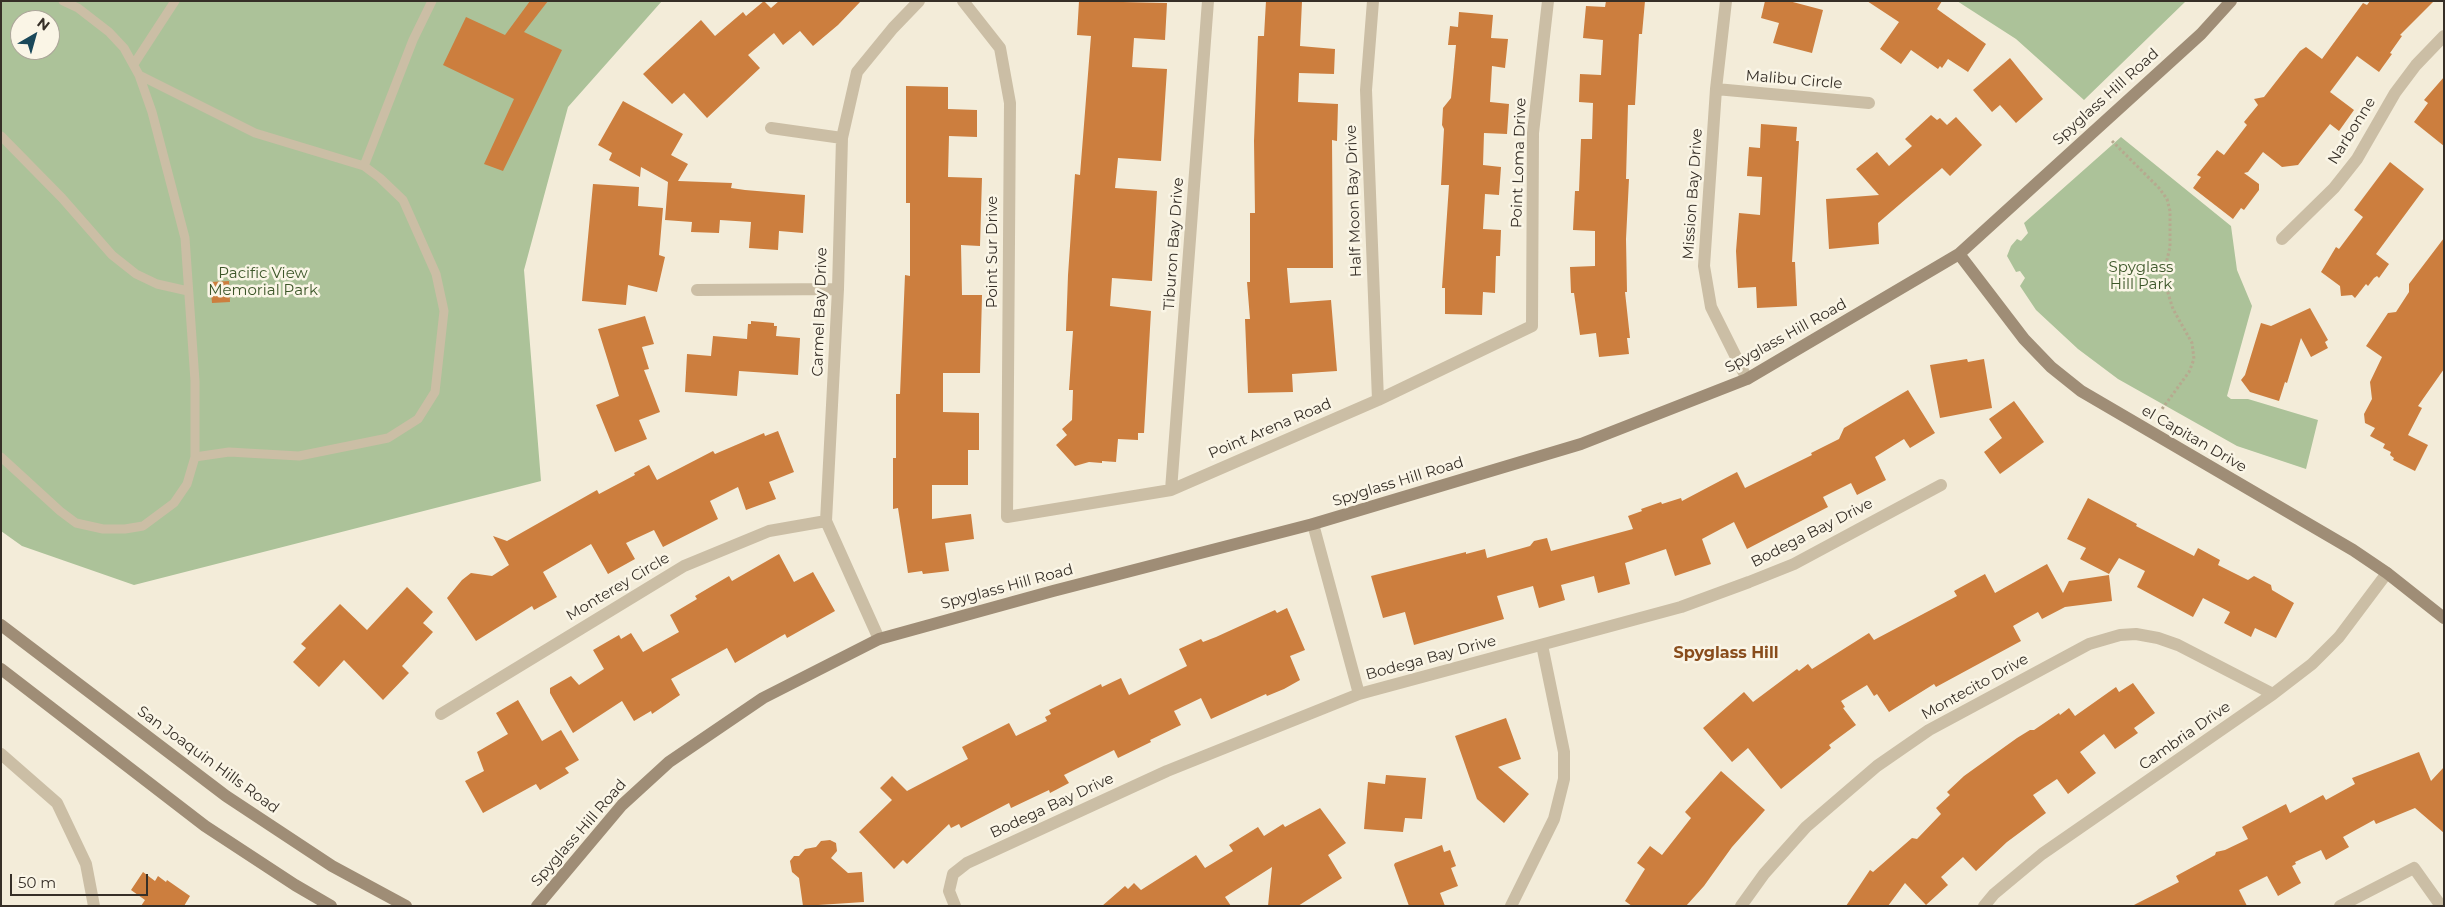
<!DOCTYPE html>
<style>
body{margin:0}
#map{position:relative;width:2445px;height:907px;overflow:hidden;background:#f3ecd9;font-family:Montserrat,sans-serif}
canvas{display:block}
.frame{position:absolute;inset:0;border:2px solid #362f27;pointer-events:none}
.north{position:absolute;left:10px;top:10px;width:50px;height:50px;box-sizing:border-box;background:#faf5e6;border:1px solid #aca69a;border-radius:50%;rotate:38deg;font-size:14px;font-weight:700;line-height:20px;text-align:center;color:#362f27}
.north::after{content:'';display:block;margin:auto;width:18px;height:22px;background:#1a485a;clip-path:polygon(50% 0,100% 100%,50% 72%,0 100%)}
.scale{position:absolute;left:10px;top:874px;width:138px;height:22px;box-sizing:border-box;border:2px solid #362f27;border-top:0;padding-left:6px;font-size:15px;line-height:18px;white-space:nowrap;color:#362f27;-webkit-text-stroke:4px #faf5e6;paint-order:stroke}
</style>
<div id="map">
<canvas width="2445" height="907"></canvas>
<div class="frame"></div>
<div class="north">N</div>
<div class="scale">50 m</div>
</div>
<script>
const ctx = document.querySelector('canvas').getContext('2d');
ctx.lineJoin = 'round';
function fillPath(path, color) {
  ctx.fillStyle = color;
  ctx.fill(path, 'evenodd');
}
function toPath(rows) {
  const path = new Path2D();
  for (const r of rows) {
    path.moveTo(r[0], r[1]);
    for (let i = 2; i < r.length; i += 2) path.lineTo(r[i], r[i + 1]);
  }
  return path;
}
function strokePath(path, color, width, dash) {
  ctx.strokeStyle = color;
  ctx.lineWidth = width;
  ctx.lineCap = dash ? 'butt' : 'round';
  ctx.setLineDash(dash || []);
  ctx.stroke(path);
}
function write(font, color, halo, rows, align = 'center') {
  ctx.font = font + ' Montserrat,sans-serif';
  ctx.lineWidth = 5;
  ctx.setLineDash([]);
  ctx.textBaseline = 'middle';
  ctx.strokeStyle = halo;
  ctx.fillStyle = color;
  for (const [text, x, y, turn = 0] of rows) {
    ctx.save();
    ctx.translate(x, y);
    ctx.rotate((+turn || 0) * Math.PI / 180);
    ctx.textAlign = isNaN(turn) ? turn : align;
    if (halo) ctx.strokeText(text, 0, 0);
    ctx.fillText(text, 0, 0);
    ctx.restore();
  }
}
fillPath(toPath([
 [1,1,662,1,568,107,524,270,541,481,134,585,22,546,1,531],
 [20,20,50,20,50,50,20,50],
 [1957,1,2186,1,2084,100,2016,39],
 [2121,137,2231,226,2237,270,2252,306,2227,396,2231,399,2248,399,2318,420,2306,469,2237,446,2118,379,2078,349,2036,310,2020,286,2025,278,2020,271,2016,272,2007,256,2011,246,2017,239,2021,241,2028,233,2024,223]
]), '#acc299');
fillPath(toPath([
 [530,1,548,1,524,32,562,50,503,171,484,164,514,99,443,65,466,17,505,35],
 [764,1,771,8,779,1,861,1,838,25,813,46,800,31,783,45,774,33,748,55,760,68,707,118,684,93,672,104,643,74,701,20,715,36,743,12,746,16],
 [1079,1,1167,3,1165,40,1134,38,1132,67,1167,69,1161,161,1118,158,1115,188,1157,191,1152,281,1112,278,1110,306,1151,311,1144,433,1138,433,1138,440,1118,439,1116,462,1102,461,1102,463,1089,462,1075,466,1056,445,1067,435,1062,429,1072,420,1073,390,1069,390,1073,331,1066,331,1068,275,1075,174,1080,175,1091,36,1077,35],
 [1266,1,1302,1,1300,46,1335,49,1334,74,1299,73,1298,102,1338,104,1337,141,1332,140,1333,268,1287,268,1290,303,1331,300,1337,371,1292,374,1293,392,1248,393,1245,319,1250,319,1247,282,1250,282,1250,213,1255,213,1254,141,1258,36,1264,36],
 [1606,1,1645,1,1642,34,1639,34,1635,105,1628,105,1626,179,1629,179,1626,239,1627,292,1625,292,1630,338,1627,338,1629,354,1599,357,1596,333,1580,335,1574,293,1571,293,1570,267,1595,266,1595,231,1573,230,1575,191,1579,191,1581,139,1592,139,1593,103,1579,102,1580,74,1601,75,1603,40,1583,38,1586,6,1605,7],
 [1765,1,1789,1,1823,10,1812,53,1773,43,1779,23,1761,18],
 [1867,1,1942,1,1937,9,1986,44,1968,72,1948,59,1942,68,1940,66,1938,69,1911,50,1901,64,1880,49,1899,22],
 [2370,1,2434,1,2400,35,2402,36,2390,53,2392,54,2379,72,2357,56,2330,92,2354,110,2339,131,2330,124,2298,165,2282,167,2263,152,2248,172,2244,173,2259,184,2259,190,2244,210,2241,208,2233,219,2193,188,2201,177,2197,175,2217,150,2224,155,2247,125,2244,122,2258,105,2254,99,2264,97,2300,51,2306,47,2322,59,2363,3,2367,5],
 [1459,12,1493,15,1491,38,1508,39,1505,68,1492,66,1490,102,1509,104,1507,134,1484,133,1483,165,1501,167,1499,195,1485,194,1483,229,1501,230,1500,256,1496,256,1495,293,1483,292,1482,315,1445,314,1445,288,1442,288,1449,185,1441,185,1444,129,1442,125,1443,108,1451,98,1453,78,1456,45,1448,45,1450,26,1458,27],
 [2010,58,2043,99,2016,123,2000,105,1992,112,1973,90],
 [2444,77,2444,146,2414,122,2428,103,2424,100],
 [906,86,948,87,948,109,977,110,977,137,949,136,948,177,982,178,980,246,961,245,962,295,982,295,980,373,943,373,943,412,979,413,979,450,968,450,968,485,932,485,932,519,971,514,974,539,945,543,949,571,923,574,922,571,908,573,898,508,893,509,893,458,896,458,896,394,900,394,905,275,910,276,910,203,906,203],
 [623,101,683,134,671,155,688,164,678,181,732,183,731,188,745,190,805,195,803,233,779,231,778,250,749,248,751,222,720,220,719,233,691,232,692,222,665,220,668,182,641,167,640,177,609,160,612,153,598,145],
 [1931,115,1937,120,1940,118,1947,125,1956,117,1982,145,1950,176,1942,168,1878,223,1879,244,1829,249,1826,199,1879,195,1856,169,1877,152,1889,166,1912,146,1905,139],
 [1761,124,1797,127,1796,141,1799,141,1792,262,1795,262,1797,306,1757,308,1756,287,1738,288,1736,251,1739,213,1760,215,1762,177,1747,176,1749,147,1760,148],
 [2390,162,2424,189,2376,254,2389,264,2379,278,2377,276,2374,278,2368,286,2366,284,2355,298,2352,295,2341,296,2340,286,2321,272,2336,247,2339,249,2363,217,2354,210],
 [593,184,639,187,638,206,663,208,659,255,665,257,657,292,628,285,626,305,582,301],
 [2444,238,2444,369,2418,406,2422,408,2408,435,2428,445,2415,471,2393,460,2394,458,2390,455,2391,452,2383,448,2385,444,2370,436,2375,428,2365,423,2364,414,2372,399,2370,382,2382,357,2366,346,2388,313,2396,312,2409,292,2409,284],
 [229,281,230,302,212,303,210,282],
 [2310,308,2328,340,2325,342,2328,348,2311,357,2301,338,2287,383,2285,382,2279,401,2250,392,2241,380,2245,375,2261,323,2271,326],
 [645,316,654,344,642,347,649,369,644,370,660,412,639,420,647,439,615,452,596,405,619,396,598,329],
 [751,321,774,323,774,326,777,326,776,336,800,338,798,375,739,371,737,396,685,392,687,354,711,356,713,336,747,339,748,324,751,324],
 [1967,359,1968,362,1984,359,1992,408,1940,418,1930,365],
 [1908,390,1935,433,1910,448,1904,439,1875,457,1886,480,1857,495,1851,483,1823,497,1828,507,1747,549,1734,522,1702,539,1711,564,1675,576,1666,549,1625,563,1630,584,1598,593,1594,576,1561,585,1565,600,1539,608,1533,586,1497,596,1504,619,1414,645,1405,612,1383,618,1371,576,1466,552,1466,554,1485,549,1487,558,1530,546,1534,541,1547,538,1551,551,1633,529,1628,516,1642,511,1641,509,1661,502,1662,504,1681,498,1682,501,1737,472,1745,488,1812,455,1811,453,1839,439,1844,428],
 [2014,401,2044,442,2000,474,1984,452,2002,438,1989,419],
 [778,431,794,472,769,482,776,499,746,510,738,487,710,501,718,519,663,547,654,530,626,543,635,559,608,574,591,544,543,572,557,597,534,610,532,606,476,641,447,598,462,580,471,573,492,576,509,565,493,536,507,541,597,490,599,494,635,475,634,473,649,465,657,480,713,451,715,454,764,433,765,436],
 [2088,498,2137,524,2136,526,2194,556,2198,548,2220,560,2218,565,2248,580,2254,576,2271,585,2272,590,2294,603,2276,638,2255,628,2251,637,2224,623,2230,612,2203,598,2193,617,2137,587,2145,571,2119,558,2109,574,2080,559,2086,548,2067,539],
 [779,554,794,582,813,572,835,611,787,638,785,634,735,663,727,648,671,679,680,695,652,714,651,711,634,721,622,701,573,733,550,693,550,688,571,676,579,685,604,669,593,650,619,635,621,639,631,633,643,652,679,632,670,615,697,599,695,596,729,576,732,581],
 [2047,564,2063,593,2069,581,2109,575,2112,601,2065,607,2042,619,2038,612,2013,626,2021,641,1936,687,1934,684,1889,712,1877,694,1874,696,1867,685,1841,701,1845,707,1843,708,1856,725,1829,745,1831,748,1781,789,1748,748,1732,762,1703,728,1744,692,1753,702,1797,669,1799,671,1808,664,1812,669,1869,633,1874,640,1957,596,1954,591,1985,574,1995,593],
 [407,587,433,612,423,623,433,632,402,666,409,673,383,700,344,660,319,687,293,662,306,648,301,644,340,604,367,630],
 [1287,608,1305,650,1290,656,1300,680,1284,689,1267,696,1266,694,1211,719,1201,698,1174,711,1181,725,1150,740,1151,742,1118,758,1114,750,1064,775,1069,783,1050,793,1049,790,1011,808,1009,803,961,828,959,824,951,828,949,824,907,864,903,860,894,869,859,832,892,800,880,788,892,776,907,791,968,759,962,747,1009,723,1016,736,1047,721,1045,717,1051,714,1049,710,1101,684,1102,687,1121,678,1129,695,1187,666,1179,649,1201,639,1203,642,1216,637,1275,610,1277,613],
 [2133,683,2155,713,2134,728,2138,733,2115,749,2104,734,2080,752,2096,773,2068,794,2057,779,2033,795,2046,813,2007,842,1976,871,1963,857,1941,877,1948,885,1926,905,1905,883,1888,906,1846,906,1870,870,1873,872,1912,838,1917,839,1941,814,1936,808,1950,795,1947,792,1964,776,2017,738,2030,730,2034,730,2059,713,2060,715,2069,708,2075,716,2116,687,2119,692],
 [518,700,542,741,561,730,579,760,565,768,569,773,540,790,536,784,483,813,465,781,484,771,477,752,508,734,496,713],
 [1506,718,1521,759,1498,767,1529,794,1504,823,1477,799,1455,736],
 [2419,752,2431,781,2444,767,2444,833,2415,808,2376,824,2374,820,2343,837,2349,847,2326,860,2321,850,2295,862,2296,864,2292,866,2301,883,2278,896,2267,876,2239,890,2247,906,2132,906,2179,882,2176,876,2215,855,2216,852,2225,850,2248,839,2242,827,2286,804,2290,813,2323,795,2326,800,2355,784,2352,778],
 [1721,771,1765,810,1732,847,1704,886,1686,906,1632,906,1625,901,1645,869,1637,863,1650,846,1662,855,1691,818,1685,812],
 [1386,775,1426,778,1422,819,1405,818,1403,832,1364,829,1368,782,1385,784],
 [1320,808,1346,843,1328,855,1342,878,1298,906,1268,906,1272,867,1225,897,1231,906,1102,906,1125,886,1128,889,1134,883,1141,890,1196,855,1205,868,1233,851,1229,845,1258,827,1264,836,1283,824,1285,827],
 [830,840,836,843,837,851,831,858,848,873,862,872,864,902,803,906,799,878,792,872,790,861,794,856,799,856,805,849,816,847,821,841],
 [1442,845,1444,852,1450,850,1456,866,1451,868,1458,886,1440,893,1445,906,1409,906,1394,865,1395,863],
 [143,872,155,881,158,876,166,882,167,880,190,896,184,906,141,906,145,900,131,890]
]), '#cc7e3e');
strokePath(toPath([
 [2112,141,2159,188,2167,199,2170,211,2170,247,2163,277,2173,309,2192,343,2194,359,2189,372,2162,409]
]), '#b7a98f', 3, [2.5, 2.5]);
strokePath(toPath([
 [134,64,175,1],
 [139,75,255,133,364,166,380,178,403,200,436,274,444,311,435,392,418,419,388,438,299,456,229,452,195,457],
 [1,136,62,198,112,255,136,274,157,284,188,291],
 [364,166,413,40,432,1],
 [1,457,60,511,76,523,103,529,125,529,143,526,174,503,187,484,195,457,195,381,185,238,152,112,139,75,124,48,109,32,78,8,63,1]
]), '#cbbea5', 9);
strokePath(toPath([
 [963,1,1000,48,1010,103,1007,517,1171,490,1378,400,1532,326,1533,133,1548,1],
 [1373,1,1366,90,1378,400],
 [1726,1,1716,89,1704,266,1711,307,1747,379],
 [1716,89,1869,103],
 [771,128,842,138],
 [2282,239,2334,188,2357,159,2395,93,2416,65,2444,36],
 [697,290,838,289],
 [1171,490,1208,1],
 [1313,524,1359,694],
 [879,639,826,521,838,289,842,138,857,72,893,28,919,1],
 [441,714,684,566,769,531,826,521],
 [1,754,57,803,86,864,94,906],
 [955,906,949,891,953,874,967,863,1167,771,1359,694,1681,607,1749,582,1794,564,1941,485],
 [1511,906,1554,819,1564,779,1564,752,1542,645],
 [1741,906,1764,874,1806,827,1877,766,1929,730,2089,644,2120,635,2136,634,2158,638,2178,645,2273,694],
 [1984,906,1994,894,2042,854,2273,694,2312,664,2339,637,2387,573],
 [2340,906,2414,868,2441,906]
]), '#cbbea5', 12);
strokePath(toPath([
 [1959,254,2024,339,2051,367,2081,391,2353,550,2387,573,2444,618],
 [1,625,226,796,332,866,406,906],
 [1,669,205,826,295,885,331,906],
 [537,906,622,805,669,762,763,698,879,639,1053,591,1313,524,1581,444,1747,379,1959,254,2201,34,2231,1]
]), '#9f8d76', 12);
write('15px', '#362f27', '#faf5e6', [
 ["Malibu Circle",1794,80,5],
 ["Spyglass Hill Road",2106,97,-42],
 ["Narbonne",2352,131,-58],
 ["Point Loma Drive",1519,163,-88],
 ["Mission Bay Drive",1693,194,-86],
 ["Half Moon Bay Drive",1354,201,-92],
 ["Tiburon Bay Drive",1174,244,-86],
 ["Point Sur Drive",993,252,-90],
 ["Carmel Bay Drive",820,312,-88],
 ["Spyglass Hill Road",1786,336,-29],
 ["Point Arena Road",1270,429,-23],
 ["el Capitan Drive",2194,439,30],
 ["Spyglass Hill Road",1398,482,-17],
 ["Bodega Bay Drive",1812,533,-27],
 ["Monterey Circle",618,587,-31],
 ["Spyglass Hill Road",1007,587,-15],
 ["Bodega Bay Drive",1431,658,-15],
 ["Montecito Drive",1975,687,-29],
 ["Cambria Drive",2185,736,-35],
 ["San Joaquin Hills Road",208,760,36],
 ["Bodega Bay Drive",1052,806,-25],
 ["Spyglass Hill Road",579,833,-49]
]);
write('15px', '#3c5629', '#faf5e6', [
 ["Spyglass",2141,268],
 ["Hill Park",2141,285],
 ["Pacific View",263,274],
 ["Memorial Park",263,291]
]);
write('bold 16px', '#894d1c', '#faf5e6', [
 ["Spyglass Hill",1726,653]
]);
</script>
